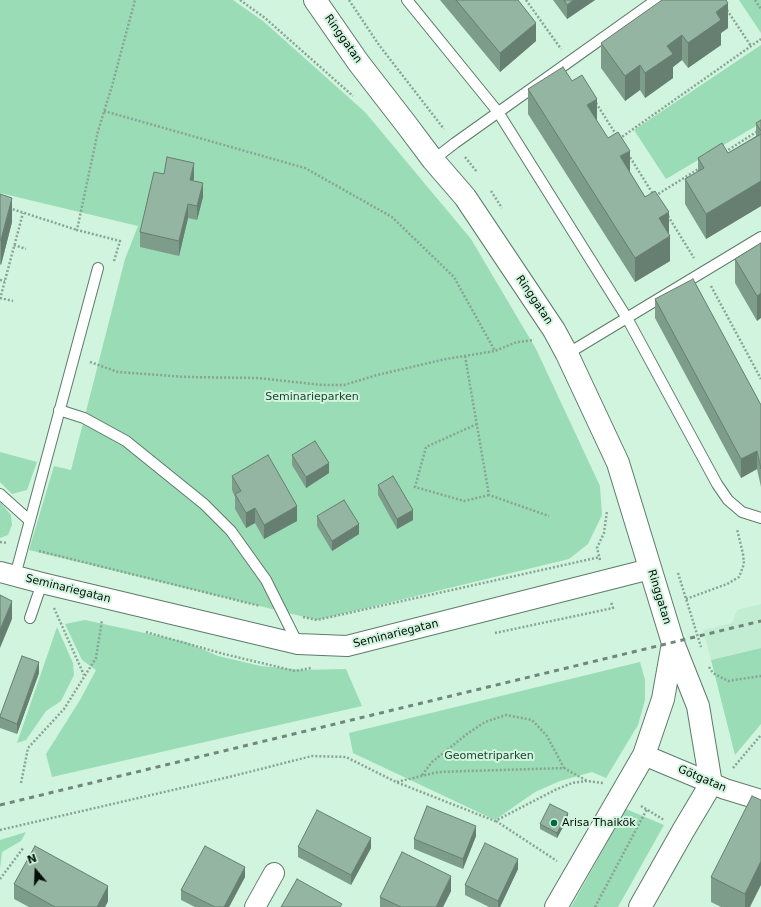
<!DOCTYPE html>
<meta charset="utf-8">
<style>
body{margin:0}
#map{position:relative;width:761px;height:907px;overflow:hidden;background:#d1f4df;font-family:"DejaVu Sans",sans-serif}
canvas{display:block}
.north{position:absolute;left:16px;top:851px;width:40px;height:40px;-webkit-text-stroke:3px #d1f4df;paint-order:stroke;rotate:341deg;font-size:11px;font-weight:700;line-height:16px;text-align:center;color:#05100a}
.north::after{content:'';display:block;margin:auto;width:14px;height:18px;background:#05100a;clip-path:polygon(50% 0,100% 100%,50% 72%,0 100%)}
</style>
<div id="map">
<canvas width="761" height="907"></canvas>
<div class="north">N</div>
</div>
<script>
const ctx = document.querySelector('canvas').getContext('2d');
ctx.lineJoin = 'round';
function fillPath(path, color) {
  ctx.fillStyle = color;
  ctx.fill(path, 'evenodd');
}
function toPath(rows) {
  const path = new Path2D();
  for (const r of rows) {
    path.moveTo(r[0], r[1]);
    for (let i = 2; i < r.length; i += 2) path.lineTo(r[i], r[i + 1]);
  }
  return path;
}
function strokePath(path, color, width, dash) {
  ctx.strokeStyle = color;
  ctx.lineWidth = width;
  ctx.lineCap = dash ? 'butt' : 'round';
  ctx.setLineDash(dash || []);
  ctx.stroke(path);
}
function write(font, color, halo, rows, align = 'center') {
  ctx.font = font + ' "DejaVu Sans",sans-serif';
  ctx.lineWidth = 4;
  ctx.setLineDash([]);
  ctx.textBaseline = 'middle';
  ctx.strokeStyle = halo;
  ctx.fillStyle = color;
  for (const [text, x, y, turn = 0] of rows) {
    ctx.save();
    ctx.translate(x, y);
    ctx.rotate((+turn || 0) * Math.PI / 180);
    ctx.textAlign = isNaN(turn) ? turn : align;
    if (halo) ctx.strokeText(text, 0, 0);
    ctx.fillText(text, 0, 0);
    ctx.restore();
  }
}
fillPath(toPath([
 [761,604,761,648,711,660,703,630,732,623,737,610]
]), '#c2edd3');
fillPath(toPath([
 [0,0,233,0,263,21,365,112,471,239,536,349,600,486,602,515,588,544,569,559,317,620,29,550,54,466,71,470,125,259,138,226,0,193],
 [739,0,761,0,761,33],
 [761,45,761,123,666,179,634,130],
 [0,452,37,462,27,490,12,494,0,482],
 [0,502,11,515,12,525,8,535,0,538],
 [85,620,186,642,218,656,261,666,301,670,346,669,362,706,52,777,46,754,80,700,96,670,82,660,65,624],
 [57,627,73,663,74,675,61,701,46,711,26,740,17,743],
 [761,648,761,724,735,755,711,660],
 [640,662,645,680,645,700,638,725,606,778,592,772,560,781,535,792,495,820,353,753,349,733],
 [626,809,664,825,618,907,571,907],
 [26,832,21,841,2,852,0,869,0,840]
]), '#9adcb6');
const lane = toPath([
 [407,0,498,112,627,318,717,484,728,500,742,512,761,518],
 [433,160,455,143,656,0],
 [567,354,761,237],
 [59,410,84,418,126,441,204,504,231,531,266,580,298,644],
 [0,494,30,521],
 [15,576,98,268],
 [30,618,42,583]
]);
const street = toPath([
 [0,572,42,583,298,644,347,646,650,569],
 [644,755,725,789,761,800],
 [255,907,274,873]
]);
const secondary = toPath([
 [315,0,358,62,406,124,433,160,465,197,554,330,567,354,618,463,673,643,698,706,711,784,683,831,640,907],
 [556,907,644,755,663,699,673,643]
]);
strokePath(lane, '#5c7c69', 12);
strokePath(street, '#5c7c69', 22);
strokePath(secondary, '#5c7c69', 24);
strokePath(toPath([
 [240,0,265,18,353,96],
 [349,0,379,45,444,129],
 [526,0,561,49],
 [755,0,761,9],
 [727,10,751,46],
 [596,103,617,136],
 [104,111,305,168,392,217,454,277,495,351],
 [619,139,761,39],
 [725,152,761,129],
 [628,154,653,194],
 [465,157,477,172],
 [491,191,502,208],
 [655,196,700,168],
 [9,208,77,230],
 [668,216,694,258],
 [14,245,26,249],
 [114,261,120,241,77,230,98,131,112,86,135,0],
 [0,280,5,281],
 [711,286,761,379],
 [0,298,13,301],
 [0,299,23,213],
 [465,356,489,495,549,516],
 [90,362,118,372,186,377,258,378,322,385,344,385,377,375,446,359,495,351,517,342,534,340],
 [477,424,426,447,415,487,464,501,489,495],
 [0,542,7,543],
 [39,551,260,606],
 [600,560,597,548,604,533,607,511],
 [678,573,701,647],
 [686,599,727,584,739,577,744,564,743,554,737,529],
 [54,608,84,675],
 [303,617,317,620,600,557],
 [146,632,224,654,295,671,311,668],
 [495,633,613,608,611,602],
 [709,667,713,673,728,681,761,676],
 [733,768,761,735],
 [422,775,432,762,467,734,485,722,506,715,532,720,547,736,564,768],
 [397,782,438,772,564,768,587,781],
 [21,783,28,748,64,709,96,658,102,620],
 [641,806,664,820],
 [496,821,557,861],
 [0,830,229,777,312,756,346,757,396,782,495,821,555,790,572,783,587,781,603,783],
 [0,879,24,847],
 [595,907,647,809]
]), '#89a394', 2.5, [2, 2]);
strokePath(lane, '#fff', 10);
strokePath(street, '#fff', 20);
strokePath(secondary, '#fff', 22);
strokePath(toPath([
 [0,805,761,621]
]), '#70877a', 3, [5, 5]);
fillPath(toPath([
 [440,0,518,0,536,41,500,72],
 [553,0,595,0,567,19],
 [728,28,721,33,721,45,688,68,682,60,673,67,673,78,645,98,640,90,625,101,601,68,601,43],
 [528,89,597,121,669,234,670,261,635,282,528,114],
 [761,120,761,206,706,239,685,204,685,179,698,172,698,158,728,153,756,136,756,123],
 [164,174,194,178,193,181,203,197,197,220,188,218,179,256,140,247,140,232],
 [0,194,12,222,1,265,0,264],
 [761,243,757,321,735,283,735,259],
 [655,299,761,405,761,487,757,469,741,478,655,318],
 [292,455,329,473,306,488,292,465],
 [232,476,297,521,264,539,255,523,246,528,235,509,235,497,232,490],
 [378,485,413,520,397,529,378,495],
 [317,516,359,534,332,551,317,526],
 [39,673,17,734,0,728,0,716],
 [761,800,750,907,721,907,711,902,711,877],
 [568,818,557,838,540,829,540,824],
 [476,836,463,869,414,849,414,839],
 [298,847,371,848,351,885,298,857],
 [518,869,500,907,489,907,465,895,465,885],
 [245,877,229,907,195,907,181,900,181,890],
 [14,884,108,901,105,907,29,907,14,899],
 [451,891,443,907,380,907,380,897]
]), '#7e9c8a');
fillPath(toPath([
 [574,0,595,0,567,19,567,5],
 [728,3,728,28,721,33,721,45,688,68,688,43,716,12],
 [536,23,536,41,500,72,500,53],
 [682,35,682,60,673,67,673,78,645,98,645,73,667,46],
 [640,65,640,90,625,101,625,76],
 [597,99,597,123,587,105],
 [630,151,630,175,620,156],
 [194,163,194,178,190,195,190,180],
 [761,181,761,206,706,239,706,214],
 [203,183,203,197,197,220,197,206],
 [12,198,12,222,1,265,1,240],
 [188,204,188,218,179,256,179,241],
 [669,212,669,236,670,236,670,261,635,282,635,258,659,218],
 [761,293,761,318,757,321,757,296],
 [757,451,757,469,741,478,741,459],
 [329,463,329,473,306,488,306,477],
 [297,506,297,521,264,539,264,525],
 [255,508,255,523,246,528,246,513],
 [413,510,413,520,397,529,397,519],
 [359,524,359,534,332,551,332,541],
 [12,601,12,619,0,648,0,630],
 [39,662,39,673,17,734,17,724],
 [568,813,568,818,557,838,557,833],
 [476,826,476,836,463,869,463,859],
 [371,838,371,848,351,885,351,875],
 [518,859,518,869,500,907,498,907,498,901],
 [761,861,761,885,750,907,745,907,745,894],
 [245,867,245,877,229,907,224,907],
 [451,876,451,891,443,907,436,907],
 [108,886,108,901,105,907,97,907]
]), '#677f71');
const building = toPath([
 [456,0,518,0,536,23,500,53,456,0],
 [564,0,574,0,567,5,564,0],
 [662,0,726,0,728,3,716,12,721,20,688,43,682,35,667,46,673,54,645,73,640,65,625,76,601,43,662,0],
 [563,67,572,81,582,75,597,99,587,105,608,138,618,132,630,151,620,156,645,197,655,191,669,212,659,218,670,236,635,258,528,89,563,67],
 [761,120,761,131,756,123,761,120],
 [761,134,761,181,706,214,685,179,704,168,698,158,722,143,728,153,761,134],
 [167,157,194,163,190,180,203,183,197,206,188,204,179,241,140,232,154,172,164,174,167,157],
 [0,194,12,198,1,240,0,240,0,194],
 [761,243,761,293,757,296,735,259,761,243],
 [693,279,761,405,761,469,757,451,741,459,655,299,693,279],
 [315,441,329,463,306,477,292,455,315,441],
 [268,455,297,506,264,525,255,508,246,513,235,494,241,491,232,476,268,455],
 [393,476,413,510,397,519,378,485,393,476],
 [344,500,359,524,332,541,317,516,344,500],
 [0,595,12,601,0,630,0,595],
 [22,656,39,662,17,724,0,717,0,716,22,656],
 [752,796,761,800,761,861,745,894,711,877,752,796],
 [550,804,568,813,557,833,540,824,550,804],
 [427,806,476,826,463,859,414,839,427,806],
 [317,810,371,838,351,875,298,847,317,810],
 [485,843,518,859,498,901,465,885,485,843],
 [35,846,108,886,97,907,55,907,14,884,35,846],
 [205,846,245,867,224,907,215,907,181,890,205,846],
 [402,852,451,876,436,907,401,907,380,897,402,852],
 [297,879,342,904,340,907,281,907,297,879]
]);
fillPath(building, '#93b5a1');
strokePath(building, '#677f71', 1);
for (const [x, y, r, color] of [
 [554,823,4,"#006b42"]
]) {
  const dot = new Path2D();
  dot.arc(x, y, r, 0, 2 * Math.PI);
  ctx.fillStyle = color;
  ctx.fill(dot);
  strokePath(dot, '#d1f4df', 1.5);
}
write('11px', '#05100a', '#d1f4df', [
 ["Ringgatan",343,39,55],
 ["Ringgatan",534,300,56],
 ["Seminariegatan",68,589,14],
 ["Ringgatan",659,597,73],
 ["Seminariegatan",396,634,-14],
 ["Götgatan",702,779,23]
]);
write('11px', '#1a4630', '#d1f4df', [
 ["Seminarieparken",312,397],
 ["Geometriparken",489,756]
]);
write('11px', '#05100a', '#d1f4df', [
 ["Arisa Thaikök",562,823]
], 'left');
</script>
